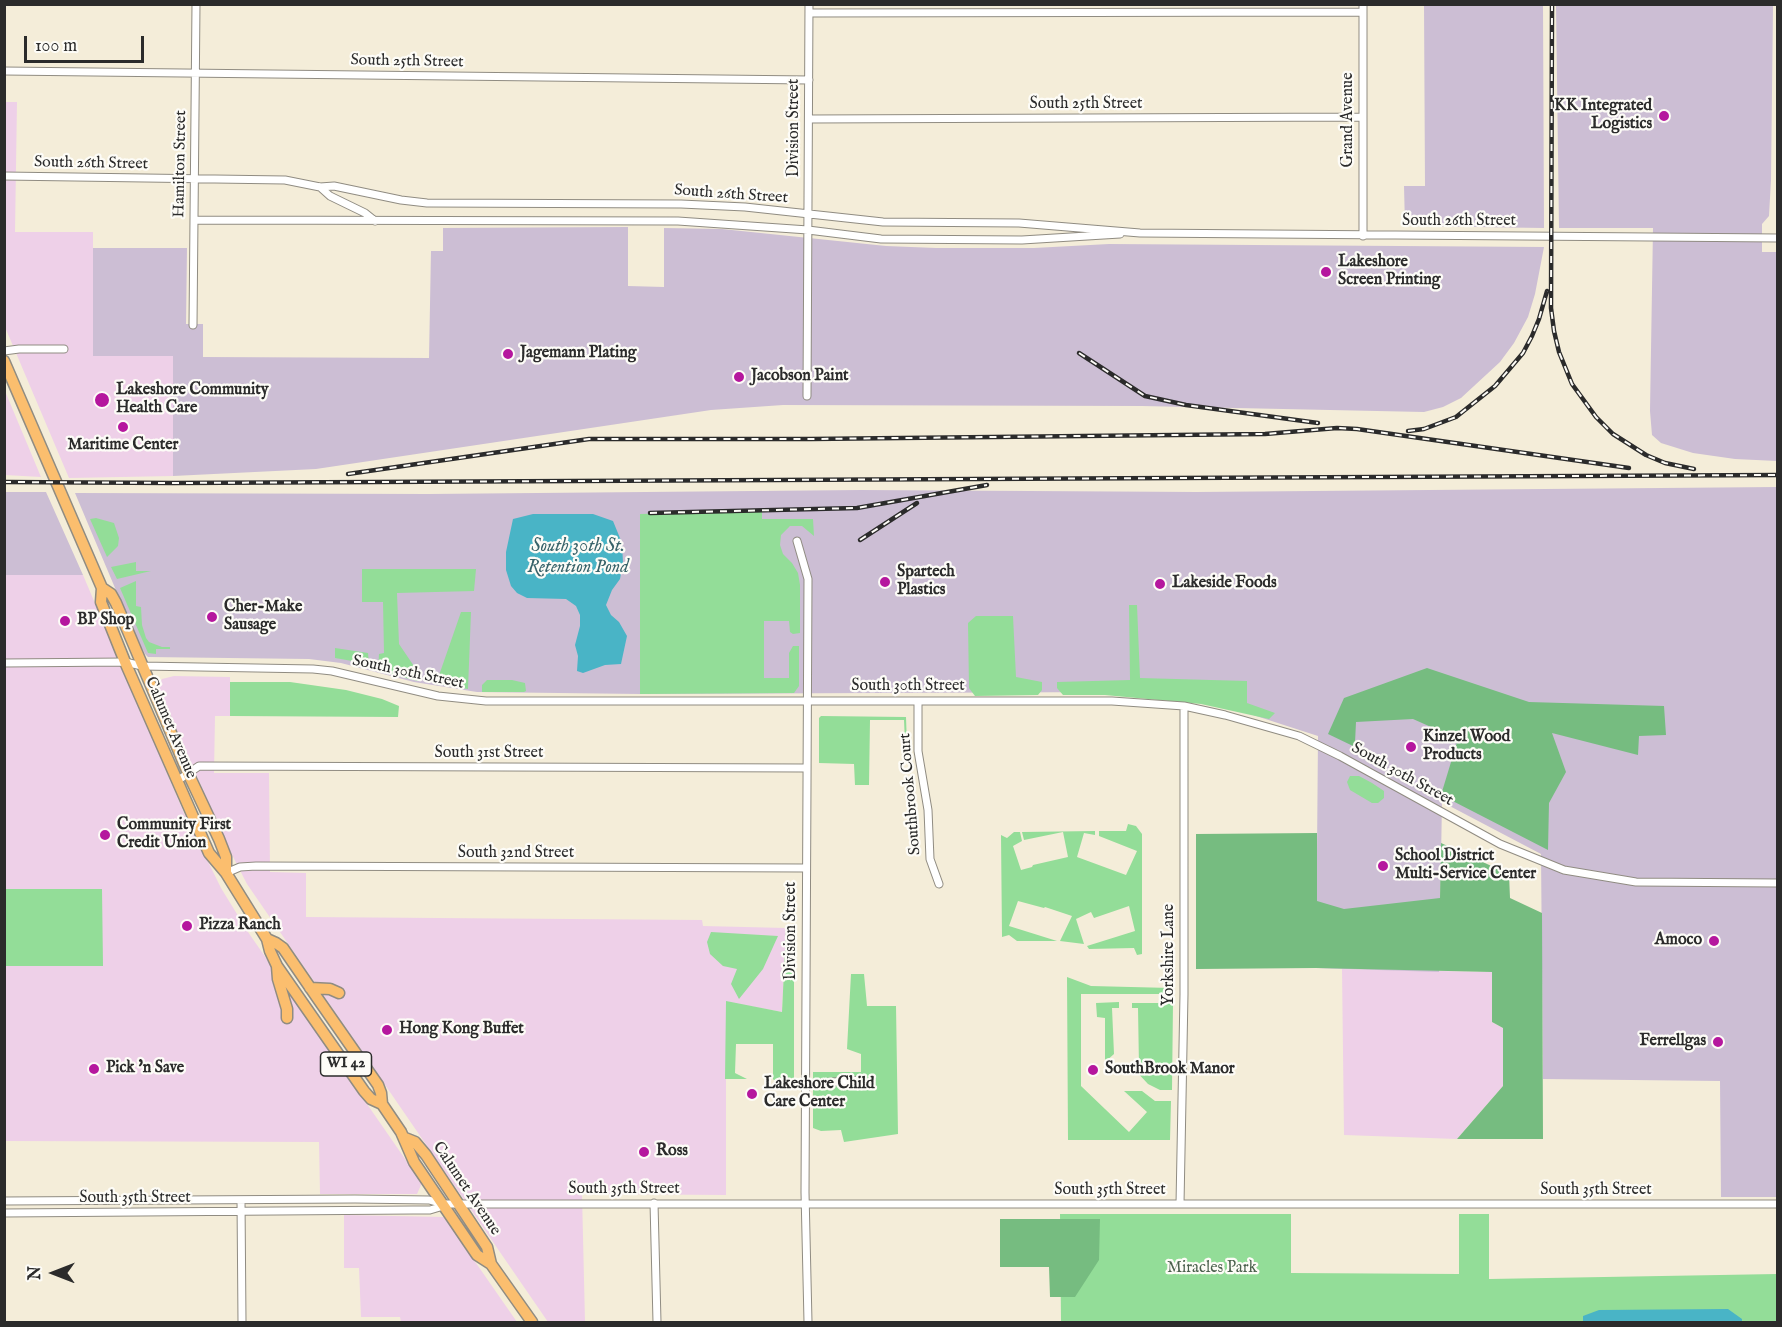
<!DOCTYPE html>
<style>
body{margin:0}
#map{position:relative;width:1782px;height:1327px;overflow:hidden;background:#f4edd9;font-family:"IM FELL English",serif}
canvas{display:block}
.frame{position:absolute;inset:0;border:6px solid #2b2b2b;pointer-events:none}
.north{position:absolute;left:24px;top:1243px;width:60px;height:60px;-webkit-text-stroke:4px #fdfcf7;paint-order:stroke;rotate:270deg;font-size:16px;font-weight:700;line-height:24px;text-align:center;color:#2b2b2b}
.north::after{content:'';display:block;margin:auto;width:21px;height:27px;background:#2b2b2b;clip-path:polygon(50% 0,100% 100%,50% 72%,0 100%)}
.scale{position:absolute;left:24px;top:36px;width:120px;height:27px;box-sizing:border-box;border:3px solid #2b2b2b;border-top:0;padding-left:8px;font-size:18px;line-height:21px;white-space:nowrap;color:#2b2b2b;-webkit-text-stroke:4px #fdfcf7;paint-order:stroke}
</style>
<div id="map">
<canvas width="1782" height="1327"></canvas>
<div class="frame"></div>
<div class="north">N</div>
<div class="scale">100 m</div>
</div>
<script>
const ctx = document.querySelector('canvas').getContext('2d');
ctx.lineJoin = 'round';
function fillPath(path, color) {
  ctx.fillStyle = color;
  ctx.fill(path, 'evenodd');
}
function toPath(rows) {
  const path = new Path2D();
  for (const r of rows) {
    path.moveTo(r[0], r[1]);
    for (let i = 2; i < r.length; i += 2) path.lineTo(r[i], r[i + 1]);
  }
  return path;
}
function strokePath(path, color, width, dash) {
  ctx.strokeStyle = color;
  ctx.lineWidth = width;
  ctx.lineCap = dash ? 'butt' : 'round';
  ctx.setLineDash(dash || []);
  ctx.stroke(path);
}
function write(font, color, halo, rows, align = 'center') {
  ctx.font = font + ' "IM FELL English",serif';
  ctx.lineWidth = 4.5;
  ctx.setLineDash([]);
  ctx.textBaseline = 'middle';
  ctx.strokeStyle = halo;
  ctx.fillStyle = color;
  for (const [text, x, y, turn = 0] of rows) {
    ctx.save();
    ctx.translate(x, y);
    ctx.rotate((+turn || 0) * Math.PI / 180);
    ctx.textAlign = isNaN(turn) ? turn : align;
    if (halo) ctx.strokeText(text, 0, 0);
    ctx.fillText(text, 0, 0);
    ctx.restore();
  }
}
fillPath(toPath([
 [4,102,17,102,15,232,93,232,93,355,173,355,173,476,69,478,5,327],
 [4,391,5,391,41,477,5,475],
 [5,575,83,575,184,813,221,888,248,932,421,1182,421,1185,417,1194,320,1194,319,1142,5,1141],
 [174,676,230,677,230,716,215,716,214,773,269,773,270,872,306,873,306,917,702,920,703,926,786,928,782,1012,726,1002,726,1195,582,1194,585,1322,548,1322,247,884,227,845,160,692,159,685,162,679],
 [1342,969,1493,972,1492,1022,1503,1028,1503,1086,1457,1139,1344,1135],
 [344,1215,444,1217,517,1322,401,1322,400,1317,361,1317,359,1268,344,1268]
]), '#eed0e8');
fillPath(toPath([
 [1424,5,1543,5,1544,228,1405,226,1404,186,1425,186],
 [1556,5,1773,5,1771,180,1769,216,1762,224,1762,252,1777,252,1777,461,1735,459,1693,453,1661,443,1652,435,1650,411,1653,228,1559,228],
 [628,227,628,286,664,287,664,228,722,229,886,246,936,248,1034,248,1109,244,1544,247,1535,294,1528,317,1514,343,1500,362,1461,398,1443,407,1424,412,1142,406,783,405,711,410,316,469,173,476,173,356,93,356,93,248,187,248,186,324,203,324,203,357,429,358,431,251,443,251,443,228],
 [1777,487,1777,1197,1721,1197,1720,1081,1543,1079,1541,854,1442,802,1439,972,1316,968,1318,736,1219,704,1115,692,640,694,477,692,414,682,341,663,309,659,148,657,145,654,134,633,75,493,429,494,861,490,1197,492],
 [5,492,46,492,83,575,5,575]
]), '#ccbed4');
fillPath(toPath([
 [762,511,762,519,813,519,814,536,802,526,790,526,781,535,780,545,783,554,792,563,798,573,800,585,800,633,793,634,790,632,789,621,764,621,764,678,789,678,789,653,793,646,799,646,799,686,794,693,640,694,640,514],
 [96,518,114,523,119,538,118,546,107,557,90,519],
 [136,562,136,571,151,571,117,579,111,567],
 [362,569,476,569,474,591,397,593,399,644,422,678,418,681,378,671,379,654,384,653,383,602,362,602],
 [136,581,136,606,141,607,142,625,146,638,149,642,162,647,170,647,170,649,156,649,156,654,148,653,120,588],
 [1129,605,1137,605,1140,678,1247,681,1247,703,1275,713,1269,719,1201,704,1105,695,1063,695,1057,688,1057,682,1130,680],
 [461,612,471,612,468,689,436,684],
 [976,616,1013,616,1016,677,1042,682,1042,690,1038,695,975,696,969,688,968,623],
 [335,648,368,653,369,664,335,658],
 [487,680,512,680,525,683,526,691,524,692,482,692,482,685],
 [230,682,290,682,346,690,382,699,399,706,398,717,230,716],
 [821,716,906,717,907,745,905,743,904,720,870,720,869,785,855,785,854,764,819,763,819,718],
 [1350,776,1359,776,1372,783,1384,791,1384,798,1378,803,1372,803,1350,790,1347,782],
 [1128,824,1136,826,1142,834,1142,954,1137,955,1134,948,1089,949,1087,946,1135,931,1129,906,1094,918,1091,912,1076,919,1084,944,1060,941,1072,916,1045,907,1044,908,1018,901,1009,926,1057,941,1017,941,1009,935,1002,937,1001,835,1007,838,1014,832,1020,832,1022,841,1013,846,1021,870,1032,867,1033,865,1068,857,1063,832,1024,840,1022,832,1095,831,1095,835,1084,833,1077,857,1126,875,1137,851,1099,836,1099,831,1126,831],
 [5,889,102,889,103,966,5,966],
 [786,928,794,928,794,1078,776,1083,773,1079,773,1044,736,1044,735,1073,747,1079,725,1079,726,1001,782,1012],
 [711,932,778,936,763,969,739,999,731,984,737,969,723,966,710,954,707,942],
 [851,974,864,974,867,1006,896,1006,898,1134,844,1142,841,1130,821,1131,813,1128,813,1072,861,1072,861,1054,847,1049],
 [1067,977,1091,986,1171,988,1171,994,1081,994,1081,1086,1129,1132,1147,1112,1124,1091,1142,1091,1155,1101,1171,1101,1170,1140,1068,1140],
 [1119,1002,1119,1008,1112,1008,1114,1054,1105,1062,1105,1018,1097,1017,1096,1003],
 [1132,1003,1173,1003,1172,1090,1160,1090,1148,1084,1134,1069,1139,1067,1138,1008,1132,1008],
 [1060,1214,1291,1214,1291,1273,1459,1274,1459,1214,1489,1214,1489,1279,1777,1274,1777,1322,1061,1322]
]), '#93dd98');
fillPath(toPath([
 [1427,668,1529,702,1664,706,1666,735,1639,736,1638,755,1552,733,1566,772,1549,803,1548,850,1441,795,1458,739,1413,719,1356,722,1355,743,1353,746,1328,734,1344,698],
 [1317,833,1317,901,1344,909,1440,898,1441,843,1509,874,1510,898,1542,913,1543,1139,1457,1139,1503,1086,1503,1028,1492,1022,1492,972,1316,968,1196,969,1196,834],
 [1000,1219,1100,1219,1099,1260,1075,1297,1050,1297,1049,1267,1000,1267]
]), '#76bc80');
fillPath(toPath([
 [533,514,593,514,613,521,622,543,623,563,620,579,612,590,606,605,611,615,619,622,627,636,621,664,605,665,583,673,577,671,578,656,575,645,580,626,580,615,576,606,566,599,527,598,517,593,511,586,506,570,506,552,513,519],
 [1728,1309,1742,1319,1742,1322,1583,1322,1583,1316,1599,1310]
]), '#49b4c6');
const minor = toPath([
 [809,13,1363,12],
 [4,71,809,80],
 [809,119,1363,117],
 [4,176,285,180,320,187,334,186,401,200,427,203,681,204,745,207,883,222,1019,223,1140,233,1778,238],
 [320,187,330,196,365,213,375,221],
 [194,220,678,221,808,230,881,239,1022,240,1120,234],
 [1363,236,1363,4],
 [193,325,196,4],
 [4,351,19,349,64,349],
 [807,396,809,4],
 [797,541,808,579,805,1192,808,1322],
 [4,663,125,662,142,666,313,669,332,671,438,696,486,701,1112,701,1184,706,1225,715,1299,736,1340,756,1500,844,1564,870,1636,882,1778,883],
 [918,701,918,751,928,810,930,859,939,884],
 [177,781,199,766,806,768],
 [226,873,240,867,256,866,806,868],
 [805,1084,861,1080],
 [241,1200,242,1322],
 [4,1201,355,1199,429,1200,443,1204,1778,1204],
 [654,1203,657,1322],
 [1180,1204,1184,994,1184,706],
 [4,1213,413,1210,430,1210,440,1207,443,1204]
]);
const primary = toPath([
 [4,361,102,588,111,594,116,603,188,773,219,839,226,857,226,873],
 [102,588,101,602,125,662,209,853,226,873,267,939,270,951,277,966,364,1091,371,1099,382,1104,401,1132,414,1162,477,1255,491,1264],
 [267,939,276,943,283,948,318,999,378,1085,381,1093,382,1104],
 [277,966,278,979,287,1009,287,1018],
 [310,988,330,989,339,993],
 [405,1138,415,1142,426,1155,487,1247,491,1264,532,1322]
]);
strokePath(minor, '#908c82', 9);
strokePath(primary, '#908c82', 13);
strokePath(minor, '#fff', 7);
strokePath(primary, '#fbbe6e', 10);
const rail = toPath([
 [1552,4,1551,308,1554,331,1559,352,1572,384,1596,417,1613,434,1646,455,1665,463,1694,469],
 [1079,353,1145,396,1186,405,1318,423],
 [1408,431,1424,429,1456,417,1495,386,1523,353,1532,336,1539,319,1547,291],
 [348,474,589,439,811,439,1265,434,1337,428,1357,429,1629,468],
 [4,482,173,483,1778,475],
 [650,513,857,508,987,485],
 [860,540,917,503]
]);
strokePath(rail, '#2b2b2b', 4.5);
strokePath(rail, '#fdfcf7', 2, [7]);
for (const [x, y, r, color] of [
 [1664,116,6,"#b5179e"],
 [1326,272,6,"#b5179e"],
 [508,354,6,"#b5179e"],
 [739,377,6,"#b5179e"],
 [102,400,8,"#b5179e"],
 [123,427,6,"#b5179e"],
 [885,582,6,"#b5179e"],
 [1160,584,6,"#b5179e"],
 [212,617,6,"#b5179e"],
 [65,621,6,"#b5179e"],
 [1411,747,6,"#b5179e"],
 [105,835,6,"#b5179e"],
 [1383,866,6,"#b5179e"],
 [187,926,6,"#b5179e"],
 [1714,941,6,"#b5179e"],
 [387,1030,6,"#b5179e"],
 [1718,1042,6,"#b5179e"],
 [94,1069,6,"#b5179e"],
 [1093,1070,6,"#b5179e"],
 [752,1094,6,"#b5179e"],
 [644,1152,6,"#b5179e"]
]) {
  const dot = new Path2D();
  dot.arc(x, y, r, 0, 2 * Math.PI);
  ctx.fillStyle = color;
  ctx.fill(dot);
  strokePath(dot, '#fdfcf7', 2);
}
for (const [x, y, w] of [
 [346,1064,51]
]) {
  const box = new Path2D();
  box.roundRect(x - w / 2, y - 12, w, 24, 4.5);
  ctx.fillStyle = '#fdfcf7';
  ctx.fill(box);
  strokePath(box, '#2b2b2b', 1.5);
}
write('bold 15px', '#2b2b2b', null, [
 ["WI 42",346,1064]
]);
write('16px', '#2b2b2b', '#fdfcf7', [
 ["South 25th Street",407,62,1],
 ["South 25th Street",1086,105],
 ["Grand Avenue",1349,120,-90],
 ["Division Street",795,128,-90],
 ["South 26th Street",91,164,1],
 ["Hamilton Street",181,164,-89],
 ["South 26th Street",731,195,4],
 ["South 26th Street",1459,222],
 ["South 30th Street",408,673,12],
 ["South 30th Street",908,687],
 ["Calumet Avenue",170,728,67],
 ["South 31st Street",489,754],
 ["South 30th Street",1402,775,29],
 ["Southbrook Court",911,794,-95],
 ["South 32nd Street",516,854],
 ["Division Street",792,931,-90],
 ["Yorkshire Lane",1170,955,-90],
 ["Calumet Avenue",466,1189,56],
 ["South 35th Street",624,1190],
 ["South 35th Street",1110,1191],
 ["South 35th Street",1596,1191],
 ["South 35th Street",135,1199]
]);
write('bold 16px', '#2b2b2b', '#fdfcf7', [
 ["KK Integrated",1652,107,"right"],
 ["Logistics",1652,125,"right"],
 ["Lakeshore",1338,263],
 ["Screen Printing",1338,281],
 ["Jagemann Plating",520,354],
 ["Jacobson Paint",751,377],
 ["Lakeshore Community",116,391],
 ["Health Care",116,409],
 ["Maritime Center",123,446,"center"],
 ["Spartech",897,573],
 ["Plastics",897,591],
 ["Lakeside Foods",1172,584],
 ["Cher-Make",224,608],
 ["Sausage",224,626],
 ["BP Shop",77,621],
 ["Kinzel Wood",1423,738],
 ["Products",1423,756],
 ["Community First",117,826],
 ["Credit Union",117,844],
 ["School District",1395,857],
 ["Multi-Service Center",1395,875],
 ["Pizza Ranch",199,926],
 ["Amoco",1702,941,"right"],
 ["Hong Kong Buffet",399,1030],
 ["Ferrellgas",1706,1042,"right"],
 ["Pick 'n Save",106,1069],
 ["SouthBrook Manor",1105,1070],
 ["Lakeshore Child",764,1085],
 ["Care Center",764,1103],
 ["Ross",656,1152]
], 'left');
write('16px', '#4a604c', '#fdfcf7', [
 ["Miracles Park",1212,1269]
]);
write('italic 18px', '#376269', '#fdfcf7', [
 ["South 30th St.",578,547],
 ["Retention Pond",578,568]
]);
</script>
